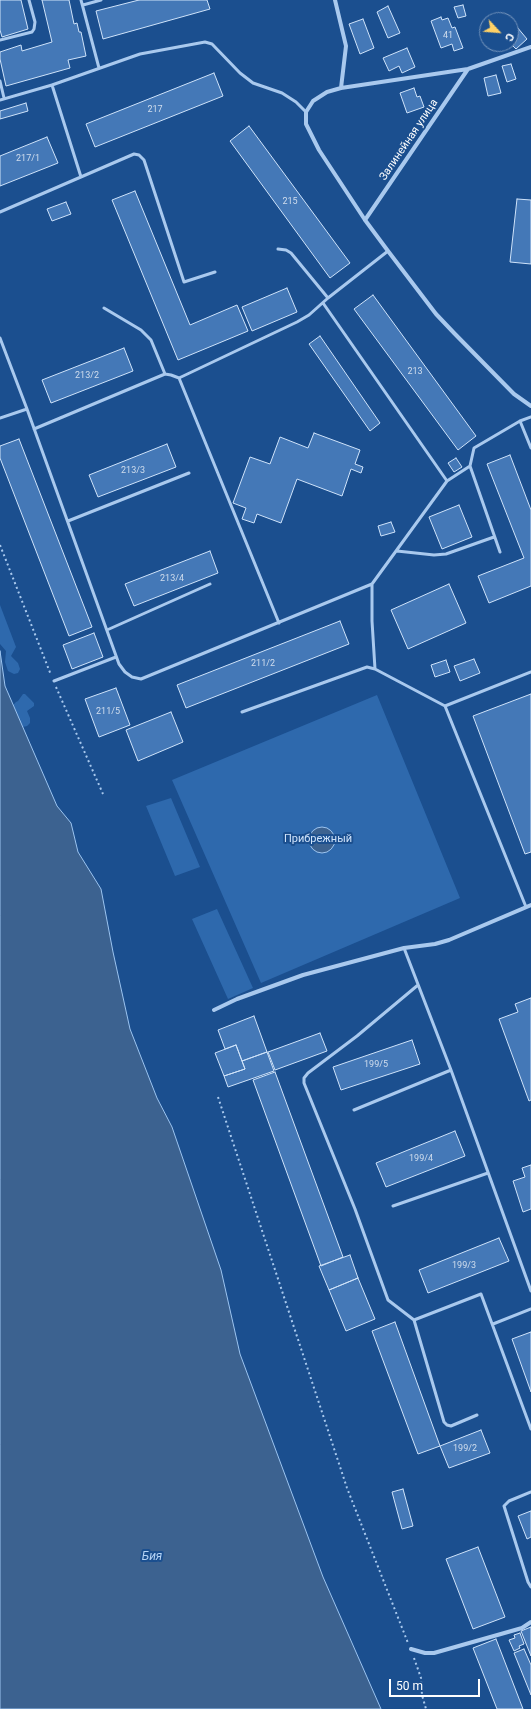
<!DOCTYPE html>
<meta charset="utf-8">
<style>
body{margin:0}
#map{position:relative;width:531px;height:1709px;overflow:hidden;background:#1b4f8f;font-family:Roboto,sans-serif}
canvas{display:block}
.north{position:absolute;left:479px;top:12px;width:40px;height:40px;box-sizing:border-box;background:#1b4f8f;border:1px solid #7695bc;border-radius:50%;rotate:116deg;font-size:11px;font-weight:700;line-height:16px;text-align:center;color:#fff}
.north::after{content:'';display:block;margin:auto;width:14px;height:18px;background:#ffd166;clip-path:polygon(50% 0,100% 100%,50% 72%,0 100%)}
.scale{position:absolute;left:389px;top:1679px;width:91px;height:18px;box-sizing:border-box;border:2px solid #fff;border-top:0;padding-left:5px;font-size:12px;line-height:14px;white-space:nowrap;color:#fff;-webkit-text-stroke:3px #1b4f8f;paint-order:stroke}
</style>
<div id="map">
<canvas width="531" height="1709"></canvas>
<div class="north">С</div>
<div class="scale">50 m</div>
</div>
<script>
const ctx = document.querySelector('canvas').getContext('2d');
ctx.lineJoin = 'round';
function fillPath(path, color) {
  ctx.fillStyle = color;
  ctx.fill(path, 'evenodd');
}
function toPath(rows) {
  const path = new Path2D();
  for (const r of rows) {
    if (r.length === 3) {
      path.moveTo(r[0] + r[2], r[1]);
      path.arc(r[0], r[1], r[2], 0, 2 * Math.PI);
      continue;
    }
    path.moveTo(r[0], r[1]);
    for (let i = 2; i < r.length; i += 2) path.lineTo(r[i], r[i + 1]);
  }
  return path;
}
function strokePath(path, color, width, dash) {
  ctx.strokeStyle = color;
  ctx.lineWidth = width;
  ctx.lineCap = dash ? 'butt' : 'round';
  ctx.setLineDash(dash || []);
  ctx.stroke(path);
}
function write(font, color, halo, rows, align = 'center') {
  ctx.font = font + ' Roboto,sans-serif';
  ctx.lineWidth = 4;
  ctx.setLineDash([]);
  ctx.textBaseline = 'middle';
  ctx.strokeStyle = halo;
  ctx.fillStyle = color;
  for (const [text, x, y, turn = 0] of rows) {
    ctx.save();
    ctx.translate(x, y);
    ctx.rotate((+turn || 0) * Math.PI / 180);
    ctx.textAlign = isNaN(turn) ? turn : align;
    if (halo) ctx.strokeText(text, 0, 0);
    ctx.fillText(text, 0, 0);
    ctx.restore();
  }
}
fillPath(toPath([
 [0,605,16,647,11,656,18,663,20,669,18,673,14,674,8,671,5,662,6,651,0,644],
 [23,694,25,694,34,703,34,706,27,711,30,718,30,723,27,726,23,727,13,705,16,702,18,701],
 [377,695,460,898,261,983,172,780],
 [171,798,200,867,175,876,146,806],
 [217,909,253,988,228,999,192,919]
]), '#2e69ad');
const water = toPath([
 [0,651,5,686,57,806,71,823,78,852,101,889,113,952,130,1029,157,1098,172,1127,221,1270,240,1354,323,1577,381,1709,0,1709,0,651],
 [322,840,13]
]);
fillPath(water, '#3c6290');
strokePath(water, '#9cc4f0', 1);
const building = toPath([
 [0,0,21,0,28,29,2,37,0,30,0,0],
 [42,0,69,0,74,24,77,23,79,32,81,32,86,56,68,60,70,68,6,86,0,59,0,52,21,45,22,51,52,42,42,0],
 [139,0,207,0,210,9,103,39,96,11,139,0],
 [463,5,466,16,458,18,454,7,463,5],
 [388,6,400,33,388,38,377,12,388,6],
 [441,17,442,20,448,18,452,28,455,27,463,48,454,51,452,44,441,48,431,21,441,17],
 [363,19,374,48,360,54,349,24,363,19],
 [517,27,527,39,516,49,511,44,511,32,517,27],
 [407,48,415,67,402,73,399,66,389,71,383,58,407,48],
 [511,64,516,79,507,82,502,66,511,64],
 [214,73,223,96,95,147,86,124,214,73],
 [496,75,501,93,488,96,484,78,496,75],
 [414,88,417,97,420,96,424,107,407,113,400,93,414,88],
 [26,103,28,111,0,119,0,111,26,103],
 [249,126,350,263,330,278,230,141,249,126],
 [47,137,58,163,0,186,0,156,47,137],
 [135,191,190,325,237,305,248,331,178,360,112,200,135,191],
 [517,199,531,200,531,264,510,262,517,199],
 [66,202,71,214,52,221,47,209,66,202],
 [287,288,297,312,252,331,242,307,287,288],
 [373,295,476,436,458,450,354,309,373,295],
 [320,336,380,423,370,431,309,344,320,336],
 [124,348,133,371,51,403,42,380,124,348],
 [314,433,360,450,355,464,363,467,361,473,351,469,342,496,297,479,281,523,257,514,254,523,242,519,246,508,233,503,250,457,270,464,280,437,308,448,314,433],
 [19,439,92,627,69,636,0,458,0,446,19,439],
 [167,444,176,467,98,497,89,475,167,444],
 [510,455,531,510,531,586,489,603,478,576,524,558,487,464,510,455],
 [456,458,462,467,454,472,448,463,456,458],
 [459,505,472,537,442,549,429,517,459,505],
 [391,522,395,532,381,536,378,526,391,522],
 [210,551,218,573,134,606,125,584,210,551],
 [449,584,466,623,408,649,391,610,449,584],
 [340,621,349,644,186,708,177,685,340,621],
 [94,633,103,657,72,669,63,645,94,633],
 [474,659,480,673,460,681,454,666,474,659],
 [446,660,450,672,435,677,431,665,446,660],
 [116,688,130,725,99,737,85,699,116,688],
 [531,694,531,852,525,854,473,716,531,694],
 [171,712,183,742,138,761,126,730,171,712],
 [531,998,531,1100,529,1101,499,1019,518,1012,515,1004,531,998],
 [254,1016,267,1052,242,1061,236,1045,225,1049,218,1030,254,1016],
 [320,1033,327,1051,275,1070,268,1052,320,1033],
 [412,1040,420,1064,341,1090,333,1067,412,1040],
 [236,1045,245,1069,224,1076,215,1053,236,1045],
 [267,1052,274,1071,228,1087,224,1076,245,1069,242,1061,267,1052],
 [275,1072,343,1257,321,1266,253,1080,275,1072],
 [455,1131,465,1156,386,1187,376,1163,455,1131],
 [531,1165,531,1209,523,1212,513,1181,525,1177,522,1168,531,1165],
 [499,1238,509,1261,428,1293,419,1270,499,1238],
 [350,1255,358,1278,329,1290,319,1266,350,1255],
 [358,1278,375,1319,346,1331,329,1290,358,1278],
 [395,1322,440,1446,418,1454,372,1331,395,1322],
 [531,1332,531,1392,512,1339,531,1332],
 [481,1430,490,1453,449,1468,440,1446,481,1430],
 [403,1489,413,1526,402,1529,392,1492,403,1489],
 [531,1511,531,1537,527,1539,518,1516,531,1511],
 [478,1547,505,1617,473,1629,446,1559,478,1547],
 [531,1627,531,1656,521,1631,531,1627],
 [520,1633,524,1644,519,1646,520,1648,514,1651,509,1640,515,1638,514,1635,520,1633],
 [496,1639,523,1709,497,1709,473,1648,496,1639],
 [524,1649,531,1665,531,1695,514,1653,524,1649]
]);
fillPath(building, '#4478b7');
strokePath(building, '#cfe3fa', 1);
strokePath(toPath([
 [0,545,51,675],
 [56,687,103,794],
 [218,1097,347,1488,408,1643],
 [414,1658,421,1678,422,1695,426,1709]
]), '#a9c9ee', 2, [2, 3]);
strokePath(toPath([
 [81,0,99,68],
 [83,5,101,0],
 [0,40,32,32,34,29,35,22,29,0],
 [0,81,4,98],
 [0,100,52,85],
 [81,177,52,85,140,54,205,42,212,44,240,73,253,83,282,93,296,102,306,112],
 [0,212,134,154,139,155,144,160,184,282,215,272],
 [278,249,286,250,291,253,328,298],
 [323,303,447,481],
 [104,308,141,330,151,340,165,374],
 [0,338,27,409,119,664,125,672,132,677,141,679,372,584,447,481,470,466,474,448,520,421,531,417],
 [179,378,279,623],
 [0,418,27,409],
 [520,421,531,448],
 [34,429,165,374,171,375,179,378,297,322,309,315,328,298,388,251],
 [470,466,500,552],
 [68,521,189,473],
 [397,551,434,555,446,554,494,537],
 [372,584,372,621,375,669],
 [107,630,210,584],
 [54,681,116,657],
 [242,712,367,667,375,669,445,706],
 [526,907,445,706,531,672],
 [404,948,451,1070,531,1291],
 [418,985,357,1036,308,1073,304,1078,304,1083,355,1209,388,1300,414,1320,444,1422,447,1425,451,1426,477,1415],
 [354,1110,451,1070],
 [393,1206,488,1173],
 [414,1320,481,1294,531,1429],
 [493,1324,531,1309],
 [531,1492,509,1501,504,1506,528,1582,531,1587]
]), '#a9c9ee', 3);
strokePath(toPath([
 [335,0,346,46,341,88],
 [531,47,468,69,341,88,327,92,313,101,306,112,306,124,319,150,365,220,388,251,436,314,454,333,514,394,531,406],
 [365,220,468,69],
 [214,1010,237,999,303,975,404,948,435,944,449,940,531,905],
 [411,1649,425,1653,434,1653,522,1628,531,1622]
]), '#a9c9ee', 4);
write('9px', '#d0dded', null, [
 ["41",448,36],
 ["217",155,110],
 ["217/1",28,159],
 ["215",290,202],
 ["213",415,372],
 ["213/2",87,376],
 ["213/3",133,471],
 ["213/4",172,579],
 ["211/2",263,664],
 ["211/5",108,712],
 ["199/5",376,1065],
 ["199/4",421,1159],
 ["199/3",464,1266],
 ["199/2",465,1449]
]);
write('11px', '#fff', '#1b4f8f', [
 ["Залинейная улица",409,140,-56]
]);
write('11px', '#cfe3fa', '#1b4f8f', [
 ["Прибрежный",318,839]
]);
write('italic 12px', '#b5d3f5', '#1b4f8f', [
 ["Бия",152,1557]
]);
</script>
